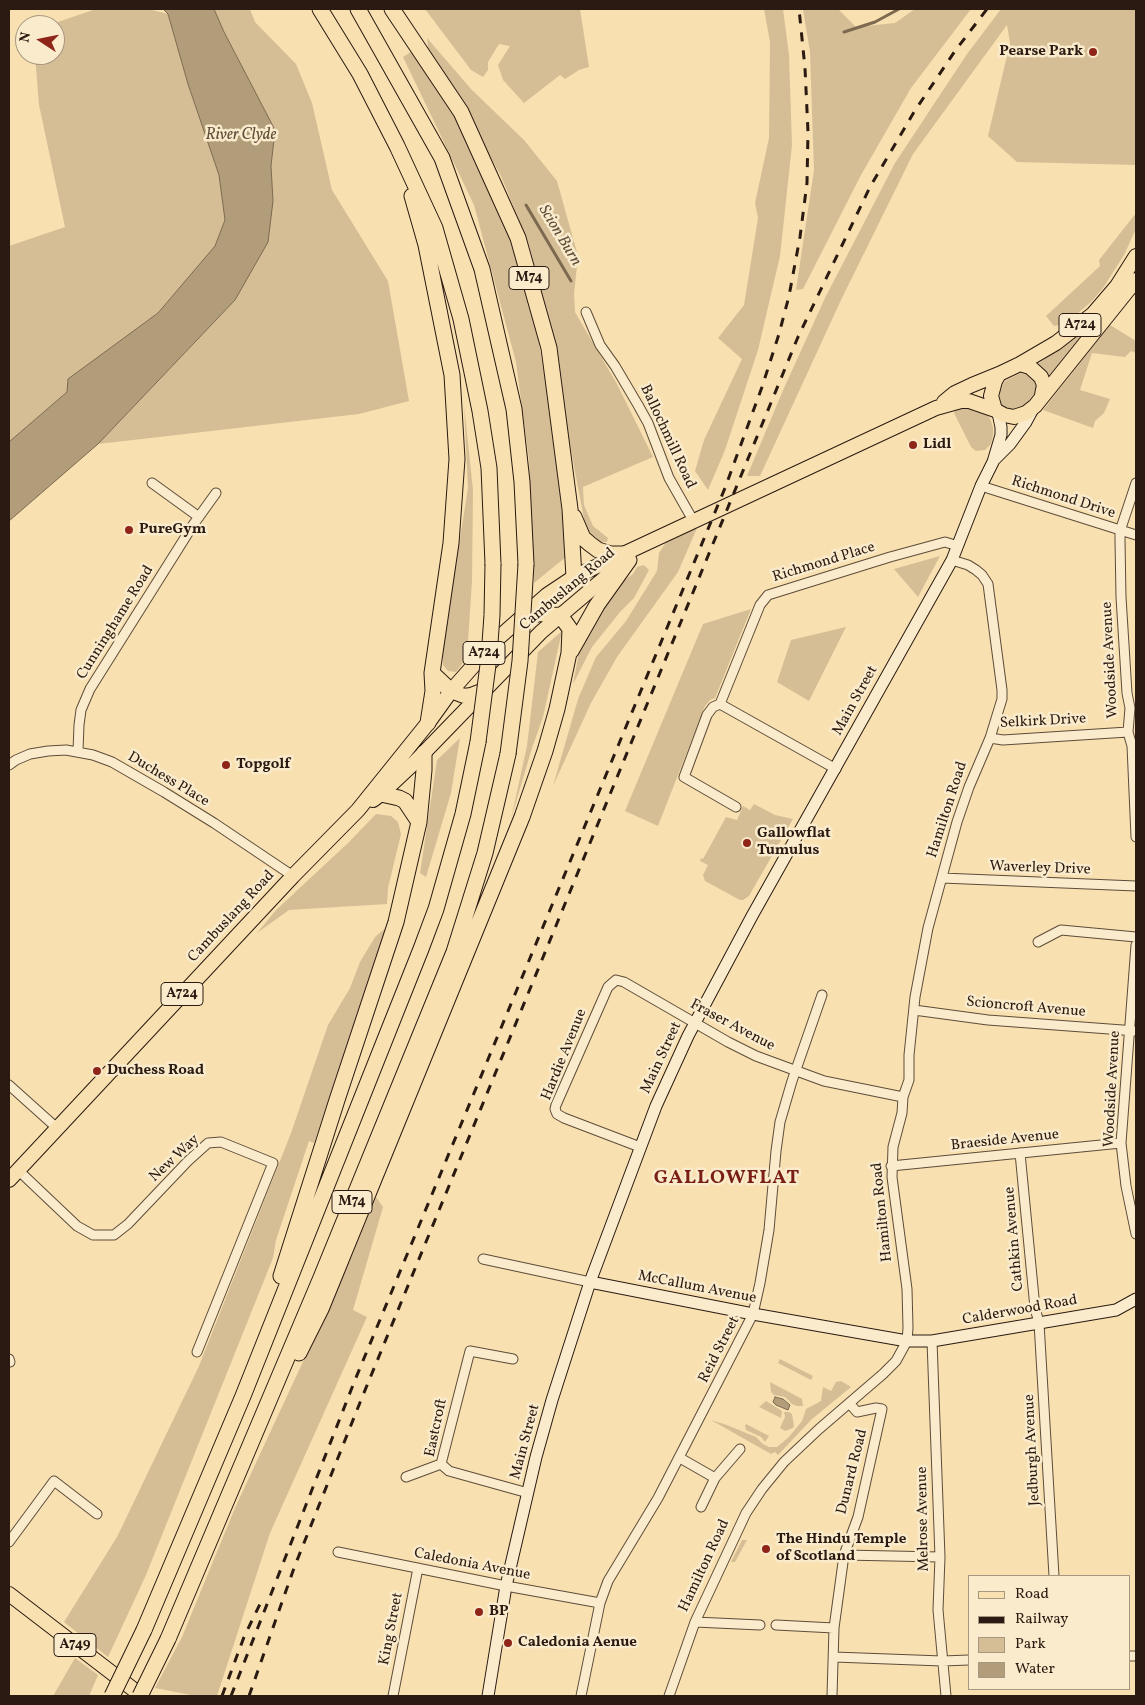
<!DOCTYPE html>
<style>
body{margin:0}
#map{position:relative;width:1145px;height:1705px;overflow:hidden;background:#f8e0b0;font-family:Vollkorn,serif}
canvas{display:block}
.frame{position:absolute;inset:0;border:10px solid #2a1a11;pointer-events:none}
.legend{position:absolute;left:968px;top:1575px;width:162px;height:115px;box-sizing:border-box;background:#faebcc;border:1px solid #a79781;margin:0;padding:6px 9px;list-style:none;font-size:15px;color:#2a1a11}
.legend li{display:flex;align-items:center;gap:10px;height:25px}
.legend b{width:25px;border:1px solid #a79781}
.north{position:absolute;left:15px;top:15px;width:50px;height:50px;box-sizing:border-box;background:#faebcc;border:1px solid #a79781;border-radius:50%;rotate:281deg;font-size:14px;font-weight:700;line-height:20px;text-align:center;color:#2a1a11}
.north::after{content:'';display:block;margin:auto;width:18px;height:22px;background:#8f2418;clip-path:polygon(50% 0,100% 100%,50% 72%,0 100%)}
</style>
<div id="map">
<canvas width="1145" height="1705"></canvas>
<div class="frame"></div>
<ul class="legend">
<li><b style="height:6px;background:#f8e0b0"></b>Road</li>
<li><b style="height:6px;background:#2a1a11"></b>Railway</li>
<li><b style="height:14px;background:#d5be95"></b>Park</li>
<li><b style="height:14px;background:#b29d7a"></b>Water</li>
</ul>
<div class="north">N</div>
</div>
<script>
const ctx = document.querySelector('canvas').getContext('2d');
ctx.lineJoin = 'round';
function fillPath(path, color) {
  ctx.fillStyle = color;
  ctx.fill(path, 'evenodd');
}
function toPath(rows) {
  const path = new Path2D();
  for (const r of rows) {
    path.moveTo(r[0], r[1]);
    for (let i = 2; i < r.length; i += 2) path.lineTo(r[i], r[i + 1]);
  }
  return path;
}
function strokePath(path, color, width, dash) {
  ctx.strokeStyle = color;
  ctx.lineWidth = width;
  ctx.lineCap = dash ? 'butt' : 'round';
  ctx.setLineDash(dash || []);
  ctx.stroke(path);
}
function write(font, color, halo, rows, align = 'center') {
  ctx.font = font + ' Vollkorn,serif';
  ctx.lineWidth = 5;
  ctx.setLineDash([]);
  ctx.textBaseline = 'middle';
  ctx.strokeStyle = halo;
  ctx.fillStyle = color;
  for (const [text, x, y, turn = 0] of rows) {
    ctx.save();
    ctx.translate(x, y);
    ctx.rotate((+turn || 0) * Math.PI / 180);
    ctx.textAlign = isNaN(turn) ? turn : align;
    if (halo) ctx.strokeText(text, 0, 0);
    ctx.fillText(text, 0, 0);
    ctx.restore();
  }
}
fillPath(toPath([
 [96,9,148,9,168,14,188,84,219,175,225,220,215,246,158,313,69,379,67,392,9,442,9,246,65,227,39,105,35,55,55,55,55,25,49,25],
 [214,9,250,9,255,22,296,64,312,103,332,190,388,281,409,401,359,414,98,444,235,300,273,201,271,166,275,130,224,32],
 [425,9,580,9,589,67,579,70,565,79,560,75,524,103,503,80,498,65,510,46,499,44,488,62,488,70,483,77,471,70],
 [764,9,783,9,789,55,792,145,780,256,758,350,725,450,708,490,695,471,704,440,742,359,718,338,744,305,758,218,755,203,769,138,770,42],
 [803,9,838,9,856,27,895,23,915,9,971,9,911,88,861,175,803,289,796,290,814,170,810,52],
 [1001,9,1136,9,1136,165,1017,162,988,136,1010,43,1007,25,913,154,841,300,760,476,747,476,784,388,825,298,895,163,967,54],
 [427,38,472,90,524,140,557,181,578,256,574,294,575,312,617,384,653,457,583,487,584,505,593,526,608,538,607,542,601,542,586,529,563,409,554,340,529,245,501,176,428,47],
 [414,50,463,126,514,238,534,315,549,401,567,556,534,583,529,460,516,362,474,205,403,57],
 [1136,213,1136,229,1124,255,1103,288,1091,302,1065,324,1054,326,1046,316,1100,266,1099,260],
 [1100,314,1068,352,1046,380,1045,372,1036,365,1063,346],
 [1110,325,1136,341,1136,353,1131,351,1125,357,1092,353,1080,390,1110,399,1104,413,1095,421,1093,428,1043,410],
 [1021,373,1028,375,1034,379,1036,383,1036,391,1029,401,1024,406,1017,410,1007,410,1000,403,999,390,1005,381],
 [464,405,473,490,472,581,467,657,456,672,448,671,443,665,443,646,468,488],
 [959,405,984,412,990,418,993,427,993,435,991,444,985,450,976,451,971,447,954,413,955,410],
 [697,528,678,572,617,657,591,703,553,786,578,699,596,657,626,621,657,571,659,553,670,536],
 [940,556,918,597,894,569],
 [644,565,649,570,634,598,620,612,592,647,573,684,581,642,614,587,633,574,637,567],
 [751,609,715,698,710,700,705,706,658,826,625,811,703,624],
 [846,627,809,701,777,682,791,640],
 [562,631,543,717,532,748,511,819,527,746,538,652],
 [460,738,451,793,426,877,420,873,437,760],
 [754,804,775,815,793,819,749,896,743,900,740,900,705,881,703,875,708,865,700,861,701,858,703,859,726,817,737,820,743,806,750,810],
 [376,814,391,816,398,822,401,834,388,888,387,904,289,910,257,933,276,910,348,843],
 [388,926,314,1143,309,1141,276,1240,273,1258,146,1575,108,1657,64,1622,117,1537,199,1366,291,1133,328,1025,350,988,360,962,375,937],
 [376,1197,383,1207,353,1310,367,1317,270,1533,217,1696,196,1696,155,1688,182,1637,235,1508,352,1256],
 [780,1359,813,1376,811,1380,778,1363],
 [841,1381,851,1387,812,1419,778,1455,775,1452,771,1454,711,1420,727,1425,756,1437,763,1444,769,1447,777,1447,789,1437,802,1421,806,1409,821,1401,823,1387,831,1391,836,1382],
 [770,1382,802,1399,803,1406,797,1406,792,1404,785,1397,774,1395,771,1392],
 [766,1401,782,1411,781,1418,759,1407],
 [784,1412,789,1412,792,1414,794,1426,793,1428,785,1431,780,1428,785,1417],
 [746,1424,769,1436,765,1442,761,1437,746,1430,745,1426],
 [742,1540,747,1540,735,1562,731,1562],
 [75,1658,98,1675,89,1696,53,1696]
]), '#d5be95');
const water = toPath([
 [163,9,214,9,224,32,275,130,271,166,273,201,268,242,235,300,98,444,9,521,9,442,67,392,68,379,158,313,215,246,225,220,219,175,188,84,168,14,163,9],
 [775,1397,783,1399,790,1405,788,1410,776,1405,773,1402,775,1397]
]);
fillPath(water, '#b29d7a');
strokePath(water, '#7c6950', 1);
strokePath(toPath([
 [844,32,875,22,899,9],
 [526,205,571,281]
]), '#7c6950', 3);
const street = toPath([
 [586,312,600,345,615,366,638,405,648,423,669,478,694,522],
 [152,483,199,517],
 [1136,483,1120,531,1120,540,1121,597,1127,693,1130,708,1128,732,1132,746,1136,837],
 [981,486,1136,535],
 [720,704,713,707,707,715,684,777,736,807],
 [990,738,1003,740,1128,732],
 [78,751,79,725,81,710,90,689,193,525,216,493],
 [9,765,16,760,30,754,48,751,66,750,93,755,112,762,164,792,214,823,293,876],
 [836,769,720,704,760,605,768,595,890,557,945,542,958,546],
 [942,878,1136,886],
 [1038,942,1061,930,1136,937],
 [1136,945,1121,1143,1126,1186,1136,1234],
 [914,1010,988,1020,1136,1031],
 [9,1085,58,1129],
 [640,1147,564,1118,557,1114,555,1109,556,1105,608,987,616,980,624,982,728,1042,756,1056,824,1081,903,1097],
 [1020,1153,1035,1308,1039,1323,1054,1576],
 [891,1166,1121,1143],
 [18,1170,77,1226,93,1235,114,1235,128,1224,188,1161,208,1143,221,1142,273,1163,197,1352],
 [483,1259,590,1282],
 [932,1341,940,1557,938,1610,946,1696],
 [9,1359,10,1362],
 [513,1359,470,1351,441,1464,449,1471,528,1493],
 [680,1458,715,1478],
 [406,1477,441,1464],
 [701,1507,715,1478,740,1449],
 [9,1542,54,1481,97,1514],
 [338,1552,506,1586,600,1603],
 [844,1555,940,1557],
 [695,1622,760,1625],
 [776,1625,834,1628],
 [1129,1656,1136,1656],
 [834,1657,942,1661,969,1660],
 [393,1696,418,1568],
 [581,1696,600,1603,608,1581,658,1498,753,1314,760,1283,769,1230,776,1151,780,1122,792,1081,822,995],
 [669,1696,695,1622,746,1513,762,1489,784,1462,819,1429,883,1374,896,1361,907,1341,908,1328,907,1289,892,1177,893,1147,902,1113,903,1097,909,1080,909,1055,915,997,928,928,957,822,969,787,990,738,1002,699,1002,690,988,584,982,575,976,570,968,565,952,560],
 [832,1696,834,1628,844,1555,858,1517,882,1409,876,1408,857,1412,850,1404]
]);
const secondary = toPath([
 [994,460,1010,444,1026,422,1034,407],
 [590,1282,753,1314,907,1341,932,1341,1116,1310,1136,1299],
 [488,1696,506,1586,536,1457,552,1400,590,1282,656,1106,688,1036,752,916,952,560,981,486,993,462,1001,435,1001,427,998,413]
]);
const primary = toPath([
 [1136,256,1117,286,1093,314,1056,343,1020,364,999,374,995,381,991,396,995,410,1004,415,1014,417,1026,413,1035,406,1136,280],
 [1020,364,1030,367,1041,377,1044,385,1042,395],
 [944,402,955,393,972,385,999,374],
 [522,618,540,614,560,615],
 [451,691,464,696,471,695,484,690],
 [373,800,381,794,414,763,541,632,607,576,625,564],
 [9,1180,293,876,358,810,428,723,451,691,496,640,547,595,574,577,936,408,961,401,969,401,995,410],
 [9,1594,142,1696]
]);
const highway = toPath([
 [320,9,360,74,397,146,435,228,461,319,480,411,489,468,493,564],
 [358,9,442,158,482,269,514,409,522,482,526,564],
 [392,9,461,112,518,238,549,348,570,509,574,577],
 [412,196,426,245,452,375,457,459,451,543,432,673,433,691,428,723],
 [574,517,583,538,590,544,598,550,611,554,625,554],
 [571,651,597,605,629,560],
 [432,673,451,691],
 [381,794,399,798,405,801,419,822],
 [281,1276,337,1100,396,922,419,822,424,770,424,753],
 [299,1353,321,1309,522,817,545,751,557,709,569,653,570,629,560,615],
 [144,1630,243,1396,421,949,436,909,463,814,478,742],
 [168,1639,320,1280,454,952,485,853,508,754]
]);
strokePath(street, '#5e4c39', 11);
strokePath(secondary, '#2a1a11', 13);
strokePath(primary, '#2a1a11', 16);
strokePath(highway, '#2a1a11', 17);
strokePath(street, '#faebcc', 9);
strokePath(secondary, '#faebcc', 11);
strokePath(primary, '#f8e0b0', 14);
strokePath(highway, '#f8e0b0', 15);
strokePath(toPath([
 [222,1696,244,1637,261,1602],
 [231,1696,355,1380,725,488,762,387,779,334,789,296,800,237,807,183,808,132,805,68,799,9],
 [249,1696,294,1568,361,1400,798,337,870,187,914,112,955,51,987,9]
]), '#2a1a11', 3, [9, 9]);
const highwayBridge = toPath([
 [478,742,489,657,492,615,493,564],
 [508,754,520,661,526,564],
 [112,1696,144,1630],
 [140,1696,168,1639]
]);
strokePath(highwayBridge, '#2a1a11', 17, []);
strokePath(highwayBridge, '#f8e0b0', 15);
for (const [x, y, r, color] of [
 [1093,52,5,"#8f2418"],
 [913,445,5,"#8f2418"],
 [129,530,5,"#8f2418"],
 [226,765,5,"#8f2418"],
 [747,843,5,"#8f2418"],
 [97,1071,5,"#8f2418"],
 [766,1549,5,"#8f2418"],
 [479,1612,5,"#8f2418"],
 [508,1643,5,"#8f2418"]
]) {
  const dot = new Path2D();
  dot.arc(x, y, r, 0, 2 * Math.PI);
  ctx.fillStyle = color;
  ctx.fill(dot);
  strokePath(dot, '#faebcc', 2);
}
for (const [x, y, w] of [
 [529,278,40],
 [1080,325,42],
 [484,653,42],
 [182,994,42],
 [352,1202,40],
 [75,1645,42]
]) {
  const box = new Path2D();
  box.roundRect(x - w / 2, y - 11.5, w, 23, 4);
  ctx.fillStyle = '#faebcc';
  ctx.fill(box);
  strokePath(box, '#2a1a11', 1);
}
write('bold 14px', '#2a1a11', null, [
 ["M74",529,278],
 ["A724",1080,325],
 ["A724",484,653],
 ["A724",182,994],
 ["M74",352,1202],
 ["A749",75,1645]
]);
write('bold 15px', '#2a1a11', '#faebcc', [
 ["Pearse Park",1083,52,"right"],
 ["Lidl",923,445],
 ["PureGym",139,530],
 ["Topgolf",236,765],
 ["Gallowflat",757,834],
 ["Tumulus",757,851],
 ["Duchess Road",107,1071],
 ["The Hindu Temple",776,1540],
 ["of Scotland",776,1557],
 ["BP",489,1612],
 ["Caledonia Aenue",518,1643]
], 'left');
write('15px', '#2a1a11', '#faebcc', [
 ["Ballochmill Road",667,437,65],
 ["Richmond Drive",1063,498,18],
 ["Richmond Place",824,563,-17],
 ["Cambuslang Road",568,590,-40],
 ["Cunninghame Road",116,623,-58],
 ["Woodside Avenue",1111,660,-93],
 ["Main Street",856,701,-61],
 ["Selkirk Drive",1043,722,-3],
 ["Duchess Place",168,780,31],
 ["Hamilton Road",948,810,-72],
 ["Waverley Drive",1040,869,2],
 ["Cambuslang Road",232,917,-47],
 ["Scioncroft Avenue",1026,1008,5],
 ["Fraser Avenue",732,1026,28],
 ["Hardie Avenue",565,1055,-68],
 ["Main Street",662,1058,-65],
 ["Woodside Avenue",1113,1089,-87],
 ["Braeside Avenue",1005,1141,-6],
 ["New Way",175,1159,-43],
 ["Hamilton Road",883,1212,-96],
 ["Cathkin Avenue",1015,1239,-95],
 ["McCallum Avenue",697,1288,11],
 ["Calderwood Road",1020,1311,-10],
 ["Reid Street",720,1350,-63],
 ["Eastcroft",437,1428,-78],
 ["Main Street",526,1442,-75],
 ["Jedburgh Avenue",1033,1450,-93],
 ["Dunard Road",853,1472,-76],
 ["Melrose Avenue",924,1519,-91],
 ["Caledonia Avenue",472,1565,11],
 ["Hamilton Road",705,1566,-65],
 ["King Street",392,1629,-79]
]);
write('italic 16px', '#604e3b', '#faebcc', [
 ["River Clyde",241,136],
 ["Scion Burn",559,236,59]
]);
ctx.letterSpacing = '1px';
write('bold 20px', '#7a1f14', '#faebcc', [
 ["GALLOWFLAT",727,1179]
]);
ctx.letterSpacing = '0px';
</script>
